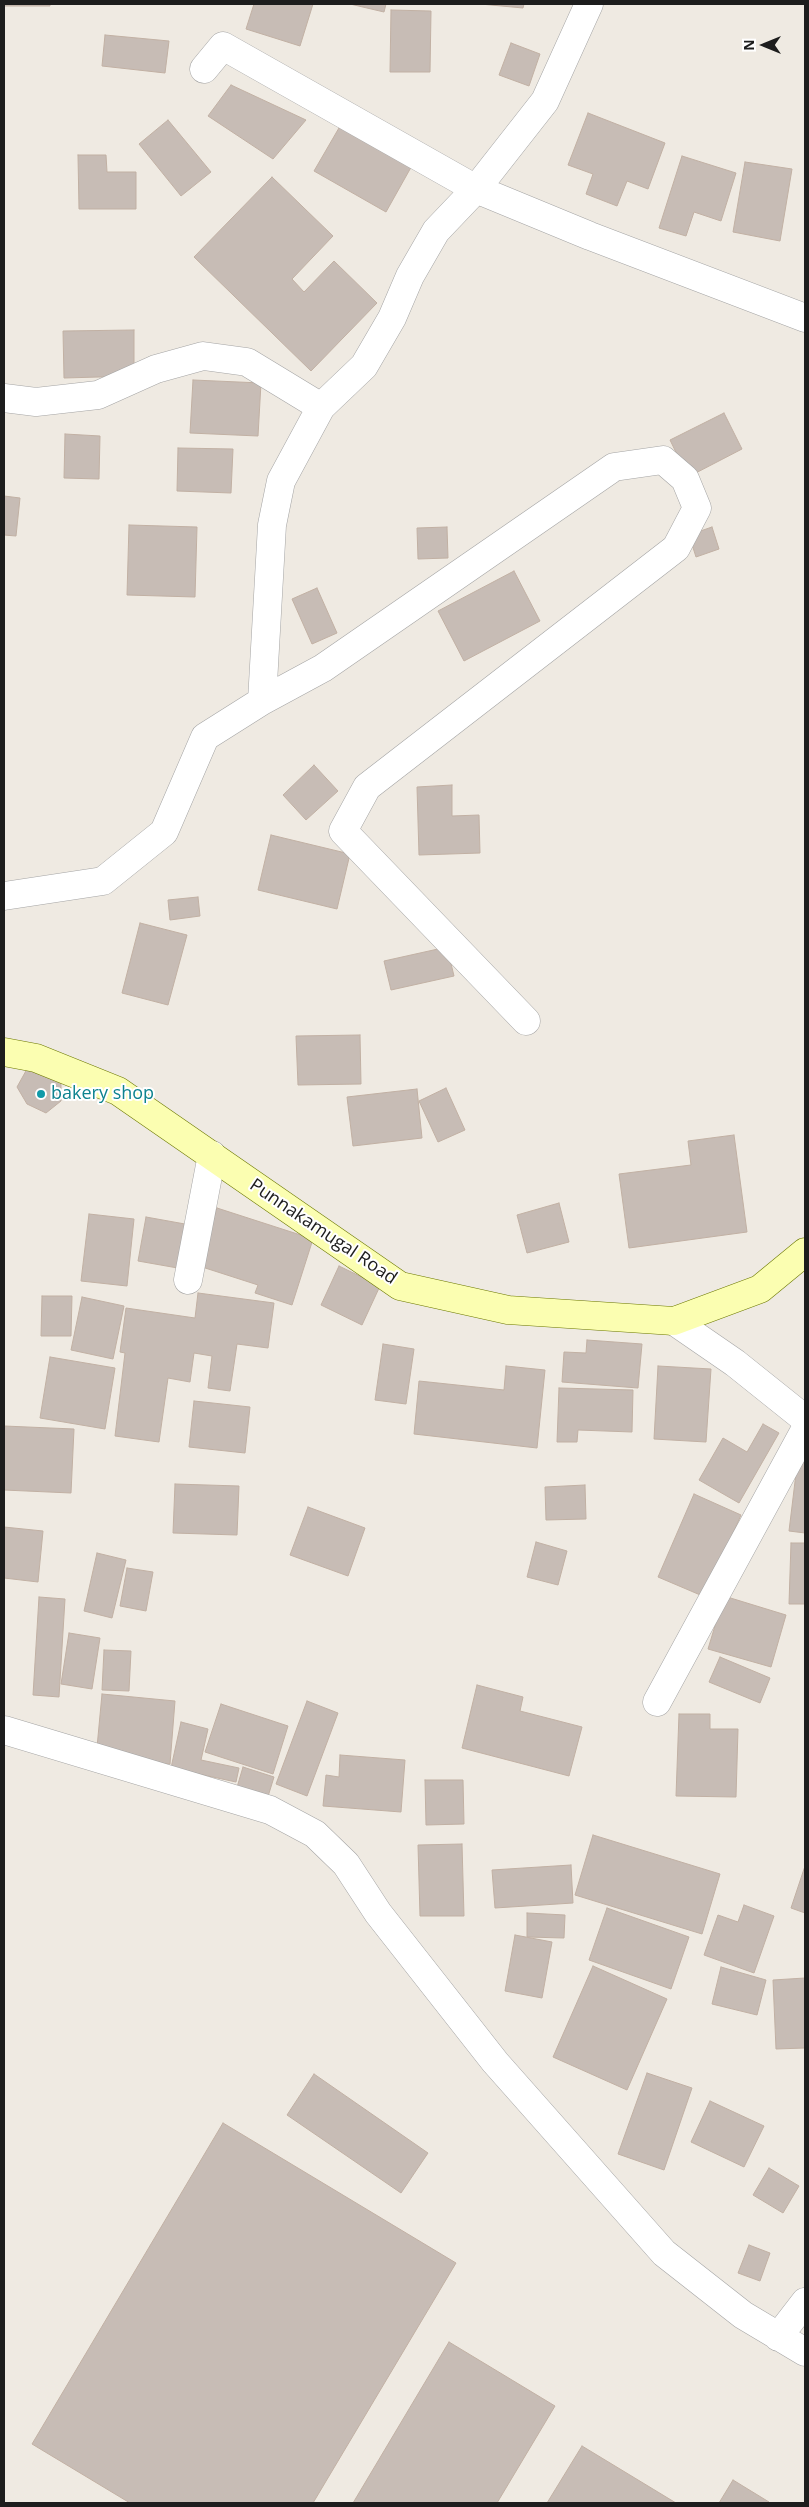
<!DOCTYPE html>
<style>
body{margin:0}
#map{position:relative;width:809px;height:2507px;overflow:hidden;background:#efeae2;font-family:"Open Sans",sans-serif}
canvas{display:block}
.frame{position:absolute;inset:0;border:5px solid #1d1d1d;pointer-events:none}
.north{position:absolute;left:739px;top:20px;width:50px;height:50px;-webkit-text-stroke:4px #fff;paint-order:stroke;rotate:270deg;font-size:14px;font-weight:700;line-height:20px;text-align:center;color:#1d1d1d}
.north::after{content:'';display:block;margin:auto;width:18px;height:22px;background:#1d1d1d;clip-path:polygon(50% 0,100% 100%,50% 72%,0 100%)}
</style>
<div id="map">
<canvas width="809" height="2507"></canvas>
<div class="frame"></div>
<div class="north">N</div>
</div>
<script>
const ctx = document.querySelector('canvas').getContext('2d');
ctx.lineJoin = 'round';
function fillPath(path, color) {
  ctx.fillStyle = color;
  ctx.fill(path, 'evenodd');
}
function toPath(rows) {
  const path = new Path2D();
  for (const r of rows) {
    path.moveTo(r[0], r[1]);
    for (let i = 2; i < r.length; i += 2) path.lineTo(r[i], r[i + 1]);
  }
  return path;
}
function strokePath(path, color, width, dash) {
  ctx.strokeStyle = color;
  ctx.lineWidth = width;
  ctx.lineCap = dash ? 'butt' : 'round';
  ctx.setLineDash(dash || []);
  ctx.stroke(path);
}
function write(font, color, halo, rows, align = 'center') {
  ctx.font = font + ' "Open Sans",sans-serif';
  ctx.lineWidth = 4;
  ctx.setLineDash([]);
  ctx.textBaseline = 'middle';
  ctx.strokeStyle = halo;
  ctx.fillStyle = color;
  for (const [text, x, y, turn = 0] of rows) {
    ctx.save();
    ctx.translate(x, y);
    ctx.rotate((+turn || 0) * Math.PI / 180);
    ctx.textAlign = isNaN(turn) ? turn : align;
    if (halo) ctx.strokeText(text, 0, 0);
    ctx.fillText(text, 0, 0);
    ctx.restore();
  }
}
const building = toPath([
 [4,4,50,4,50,6,4,6,4,4],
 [254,4,313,4,300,46,246,29,254,4],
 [350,4,386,4,384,12,350,4],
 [480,4,524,4,523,8,480,4],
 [391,10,431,11,430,72,390,72,391,10],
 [105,35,169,41,165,73,102,66,105,35],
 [511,43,540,54,529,86,499,75,511,43],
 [231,85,306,120,273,159,208,116,231,85],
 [588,113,665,143,648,189,627,181,617,206,586,194,593,174,568,165,588,113],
 [168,120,211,172,181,196,139,144,168,120],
 [343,121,414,162,386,212,314,171,343,121],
 [78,155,106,155,107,172,136,172,136,209,79,209,78,155],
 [682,156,736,173,721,221,694,212,686,236,659,228,682,156],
 [745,162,792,169,780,241,733,232,745,162],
 [272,177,333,236,292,279,304,292,334,261,377,303,311,371,194,257,272,177],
 [134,330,134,376,64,378,63,331,134,330],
 [193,380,261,383,258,436,190,433,193,380],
 [724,413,742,449,688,477,670,440,724,413],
 [65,434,100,436,99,479,64,478,65,434],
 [178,448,233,449,231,493,177,491,178,448],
 [4,496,20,498,16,536,4,535,4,496],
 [129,525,197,527,195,597,127,595,129,525],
 [447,527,448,558,418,559,417,528,447,527],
 [712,527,719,549,696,557,689,535,712,527],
 [514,571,540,621,464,661,438,611,514,571],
 [317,588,337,633,312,644,292,599,317,588],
 [314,765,338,791,306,820,283,795,314,765],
 [452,785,452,816,479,815,480,853,419,855,417,787,452,785],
 [271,835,350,854,337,909,258,890,271,835],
 [198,897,200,916,170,920,168,900,198,897],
 [140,923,187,935,168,1005,122,993,140,923],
 [447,947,454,976,391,990,384,961,447,947],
 [360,1035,361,1084,298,1085,296,1036,360,1035],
 [27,1069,61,1081,61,1101,46,1113,27,1104,17,1087,27,1069],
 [446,1088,465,1130,438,1142,419,1101,446,1088],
 [417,1089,422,1138,353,1146,347,1097,417,1089],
 [734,1135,747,1232,629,1248,619,1174,691,1165,688,1141,734,1135],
 [559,1203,569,1242,527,1253,517,1215,559,1203],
 [217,1208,313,1239,292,1305,255,1293,258,1285,199,1266,217,1208],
 [89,1214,134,1219,127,1286,81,1281,89,1214],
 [146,1217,196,1226,189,1270,138,1261,146,1217],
 [339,1266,380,1286,362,1325,321,1305,339,1266],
 [198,1293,274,1303,268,1348,237,1344,230,1391,208,1388,212,1356,194,1353,190,1382,168,1378,159,1442,115,1436,125,1353,120,1352,126,1308,195,1318,198,1293],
 [42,1296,72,1296,71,1336,41,1336,42,1296],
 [82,1297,124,1306,113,1359,71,1350,82,1297],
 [587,1340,642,1344,638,1388,562,1382,564,1352,586,1353,587,1340],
 [383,1344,414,1349,406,1404,375,1400,383,1344],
 [50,1357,115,1368,105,1429,40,1418,50,1357],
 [506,1366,545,1370,537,1448,414,1434,419,1381,504,1390,506,1366],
 [658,1366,711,1369,706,1442,654,1439,658,1366],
 [559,1388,633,1390,632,1432,578,1430,577,1442,557,1442,559,1388],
 [194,1401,250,1407,245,1453,189,1447,194,1401],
 [763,1424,779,1433,739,1503,699,1480,723,1438,747,1452,763,1424],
 [4,1426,74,1429,71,1493,4,1490,4,1426],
 [798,1457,805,1458,805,1533,789,1531,798,1457],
 [175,1484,239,1486,237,1535,173,1533,175,1484],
 [585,1485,586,1519,546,1520,545,1487,585,1485],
 [694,1494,741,1515,705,1597,658,1577,694,1494],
 [308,1507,365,1528,348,1576,290,1555,308,1507],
 [4,1527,43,1531,38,1582,4,1578,4,1527],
 [536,1542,567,1551,558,1585,527,1577,536,1542],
 [791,1543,805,1543,805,1604,789,1604,791,1543],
 [97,1553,126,1560,112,1618,84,1611,97,1553],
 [127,1568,153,1572,146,1611,120,1606,127,1568],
 [724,1596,786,1615,771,1667,708,1649,724,1596],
 [39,1597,65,1599,59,1697,33,1695,39,1597],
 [69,1633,100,1638,92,1689,61,1684,69,1633],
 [104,1650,131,1651,129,1691,102,1690,104,1650],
 [720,1657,770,1678,760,1703,709,1682,720,1657],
 [477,1685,523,1697,520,1711,582,1727,569,1776,462,1748,477,1685],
 [102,1694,175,1701,170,1764,96,1758,102,1694],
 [307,1701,338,1713,307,1796,276,1784,307,1701],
 [221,1704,288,1726,273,1774,205,1752,221,1704],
 [679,1714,710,1714,710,1729,738,1729,736,1797,676,1796,679,1714],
 [181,1722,208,1729,201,1760,239,1768,236,1782,171,1768,181,1722],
 [340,1755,405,1760,401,1812,323,1806,326,1775,339,1777,340,1755],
 [243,1767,274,1777,266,1803,235,1794,243,1767],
 [425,1780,463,1780,464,1824,426,1825,425,1780],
 [593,1835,720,1874,702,1934,575,1895,593,1835],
 [462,1844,464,1916,420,1916,418,1845,462,1844],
 [571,1865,573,1903,495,1908,492,1870,571,1865],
 [805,1866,805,1913,791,1908,805,1866],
 [744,1905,774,1916,754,1973,704,1955,718,1915,738,1922,744,1905],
 [607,1908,689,1937,671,1989,589,1960,607,1908],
 [527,1913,565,1915,564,1938,527,1937,527,1913],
 [515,1935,552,1942,542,1998,505,1991,515,1935],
 [593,1966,667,1999,627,2090,553,2057,593,1966],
 [721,1967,766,1980,757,2015,712,2004,721,1967],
 [805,1978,805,2048,776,2049,773,1980,805,1978],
 [647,2073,692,2088,664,2170,618,2154,647,2073],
 [314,2074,428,2153,401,2193,287,2115,314,2074],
 [710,2101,764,2126,744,2167,691,2142,710,2101],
 [223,2123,456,2263,313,2503,130,2503,32,2444,223,2123],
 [769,2168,799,2186,783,2213,753,2195,769,2168],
 [749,2245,770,2253,760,2281,738,2273,749,2245],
 [449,2342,555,2406,497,2503,353,2503,449,2342],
 [582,2446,676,2503,547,2503,582,2446],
 [733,2480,769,2502,767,2503,719,2503,733,2480]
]);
fillPath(building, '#c7bcb5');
strokePath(building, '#c1b0a3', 1);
const street = toPath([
 [204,69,223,46,476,189,590,236,805,318],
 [4,398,36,402,98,395,156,369,203,356,247,362,321,407],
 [262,701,323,668,614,467,663,460,685,479,697,508,676,548,367,787,343,831,526,1021],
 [4,896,103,881,164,832,205,737,262,701,272,525,281,481,321,407,364,366,392,318,410,276,436,231,476,189,545,101,589,4],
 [188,1280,212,1155],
 [674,1321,735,1363,805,1419],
 [657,1702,805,1430],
 [4,1730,270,1810,315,1834,346,1864,378,1913,495,2062,664,2253,743,2315,805,2352],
 [778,2337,805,2302]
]);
const secondary = toPath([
 [4,1052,36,1058,118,1091,400,1286,508,1310,674,1321,760,1289,805,1252]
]);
strokePath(street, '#a4a4a4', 29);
strokePath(secondary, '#6c7800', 29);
strokePath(street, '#fff', 28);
strokePath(secondary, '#fbfeb1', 28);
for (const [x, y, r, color] of [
 [41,1094,5,"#0f9aa8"]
]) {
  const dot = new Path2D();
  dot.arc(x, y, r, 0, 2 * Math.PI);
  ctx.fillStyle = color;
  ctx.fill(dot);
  strokePath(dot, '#fff', 2);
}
write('18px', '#0d838f', '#fff', [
 ["bakery shop",51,1094]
], 'left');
write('18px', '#1d1d1d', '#fff', [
 ["Punnakamugal Road",323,1232,34]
]);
</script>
